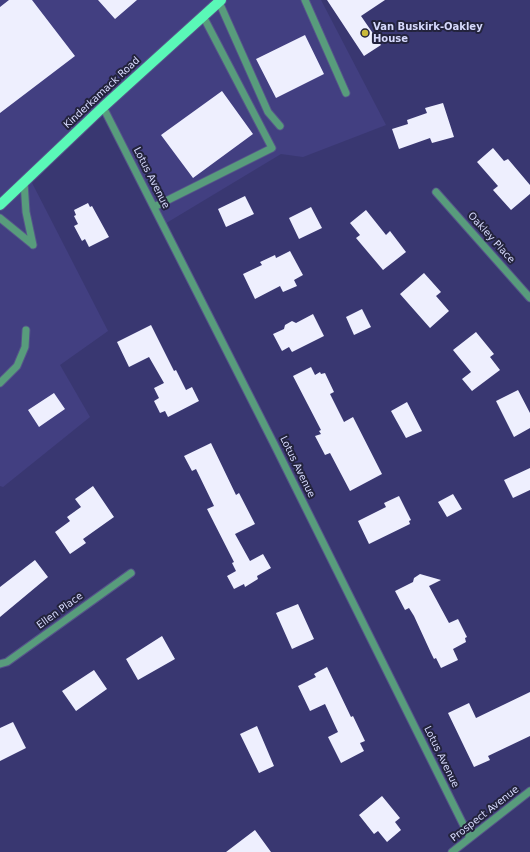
<!DOCTYPE html>
<style>
body{margin:0}
canvas{display:block;background:#393771}
</style>
<canvas width="530" height="852"></canvas>
<script>
const ctx = document.querySelector('canvas').getContext('2d');
ctx.lineJoin = 'round';
function fillPath(path, color) {
  ctx.fillStyle = color;
  ctx.fill(path, 'evenodd');
}
function toPath(rows) {
  const path = new Path2D();
  for (const r of rows) {
    path.moveTo(r[0], r[1]);
    for (let i = 2; i < r.length; i += 2) path.lineTo(r[i], r[i + 1]);
  }
  return path;
}
function strokePath(path, color, width, dash) {
  ctx.strokeStyle = color;
  ctx.lineWidth = width;
  ctx.lineCap = dash ? 'butt' : 'round';
  ctx.setLineDash(dash || []);
  ctx.stroke(path);
}
function write(font, color, halo, rows, align = 'center') {
  ctx.font = font + ' "DejaVu Sans",sans-serif';
  ctx.lineWidth = 4;
  ctx.setLineDash([]);
  ctx.textBaseline = 'middle';
  ctx.strokeStyle = halo;
  ctx.fillStyle = color;
  for (const [text, x, y, turn = 0] of rows) {
    ctx.save();
    ctx.translate(x, y);
    ctx.rotate((+turn || 0) * Math.PI / 180);
    ctx.textAlign = isNaN(turn) ? turn : align;
    if (halo) ctx.strokeText(text, 0, 0);
    ctx.fillText(text, 0, 0);
    ctx.restore();
  }
}
fillPath(toPath([
 [0,0,321,0,386,125,303,157,281,154,163,225,104,107,29,177,108,331,60,365,90,417,3,487,0,486]
]), '#423f81');
fillPath(toPath([
 [9,0,32,0,75,56,0,113,0,7],
 [98,0,137,0,115,19],
 [327,0,385,0,361,16,381,45,364,56],
 [305,35,324,74,276,98,256,59],
 [222,91,253,134,193,178,161,135],
 [443,103,454,137,432,143,430,138,399,149,392,129,408,124,407,120,427,113,425,108],
 [493,148,504,161,508,159,530,185,530,194,511,210,493,190,498,186,477,162],
 [245,196,254,214,226,227,218,209],
 [88,203,90,207,92,206,109,237,89,247,85,239,82,241,74,226,78,224,74,216,76,215,74,210],
 [311,207,322,228,299,239,289,218],
 [366,210,386,235,390,231,406,252,383,270,356,238,360,235,350,223],
 [290,251,303,275,294,280,297,286,283,292,280,286,255,299,243,274,262,265,260,262,275,255,276,258],
 [424,273,441,292,436,296,449,311,430,328,400,294],
 [362,309,371,327,354,335,346,317],
 [313,314,324,336,292,352,289,347,282,351,273,334,284,329,285,325,292,321,296,323],
 [151,325,174,371,176,370,186,390,192,387,199,401,168,417,165,411,160,413,154,401,159,398,154,388,164,383,149,357,129,367,117,342],
 [476,332,494,354,490,357,500,370,472,391,462,379,471,372,453,350],
 [311,367,315,375,320,372,321,374,325,373,334,392,330,394,344,422,353,417,382,474,350,491,330,453,325,455,315,436,321,434,319,431,321,430,293,376],
 [518,390,530,413,530,428,514,437,496,401],
 [54,393,65,409,39,427,28,410],
 [407,402,422,431,406,438,391,411],
 [211,443,236,495,239,493,255,524,235,534,250,561,263,554,271,568,257,576,258,579,245,587,244,584,234,589,227,576,236,571,232,563,234,562,207,509,214,506,196,469,192,471,184,456],
 [530,468,530,490,513,498,504,480],
 [93,486,114,517,83,539,86,543,70,554,55,532,70,521,67,517,81,507,75,499],
 [453,494,462,509,447,517,438,502],
 [399,496,411,520,409,521,410,524,369,544,358,521,386,507,384,503],
 [35,560,48,577,0,617,0,587],
 [420,574,441,580,429,586,449,623,458,619,467,637,465,638,466,642,453,649,458,660,441,668,436,658,434,659,431,653,414,616,409,608,405,610,395,591,413,582,414,578],
 [298,604,314,639,292,649,276,613],
 [162,636,175,659,138,680,126,659],
 [327,667,351,717,353,716,365,741,360,743,364,751,341,763,328,737,338,732,325,704,310,711,298,686,316,677,314,674],
 [94,670,107,689,76,711,62,691],
 [530,692,530,736,488,756,490,760,474,767,448,713,469,703,476,718],
 [13,722,26,748,0,761,0,728],
 [257,726,274,766,259,773,240,734],
 [382,796,400,818,395,822,401,830,387,842,378,831,374,834,359,815],
 [255,830,271,852,226,852]
]), '#eeeffe');
const minor = toPath([
 [305,0,346,93],
 [219,2,268,112,280,126],
 [103,107,274,444,470,838],
 [24,182,26,212,33,245],
 [436,192,530,298],
 [154,207,272,148,203,16],
 [0,218,32,244],
 [0,383,17,366,25,347,26,330],
 [0,664,7,662,131,573],
 [452,852,530,791]
]);
const major = toPath([
 [0,205,103,107,221,0]
]);
strokePath(minor, '#55548a', 9);
strokePath(major, '#55548a', 12);
strokePath(minor, '#589c7c', 7);
strokePath(major, '#5af8b7', 10);
for (const [x, y, r, color] of [
 [365,33,4,"#caba3a"]
]) {
  const dot = new Path2D();
  dot.arc(x, y, r, 0, 2 * Math.PI);
  ctx.fillStyle = color;
  ctx.fill(dot);
  strokePath(dot, '#23233d', 1.5);
}
write('bold 10px', '#d6d9fc', '#23233d', [
 ["Van Buskirk-Oakley",373,27],
 ["House",373,39]
], 'left');
write('10px', '#d6d9fc', '#23233d', [
 ["Kinderkamack Road",102,93,-43],
 ["Lotus Avenue",151,178,63],
 ["Oakley Place",491,238,48],
 ["Lotus Avenue",297,467,64],
 ["Ellen Place",60,611,-36],
 ["Lotus Avenue",441,757,64],
 ["Prospect Avenue",485,814,-38]
]);
</script>
